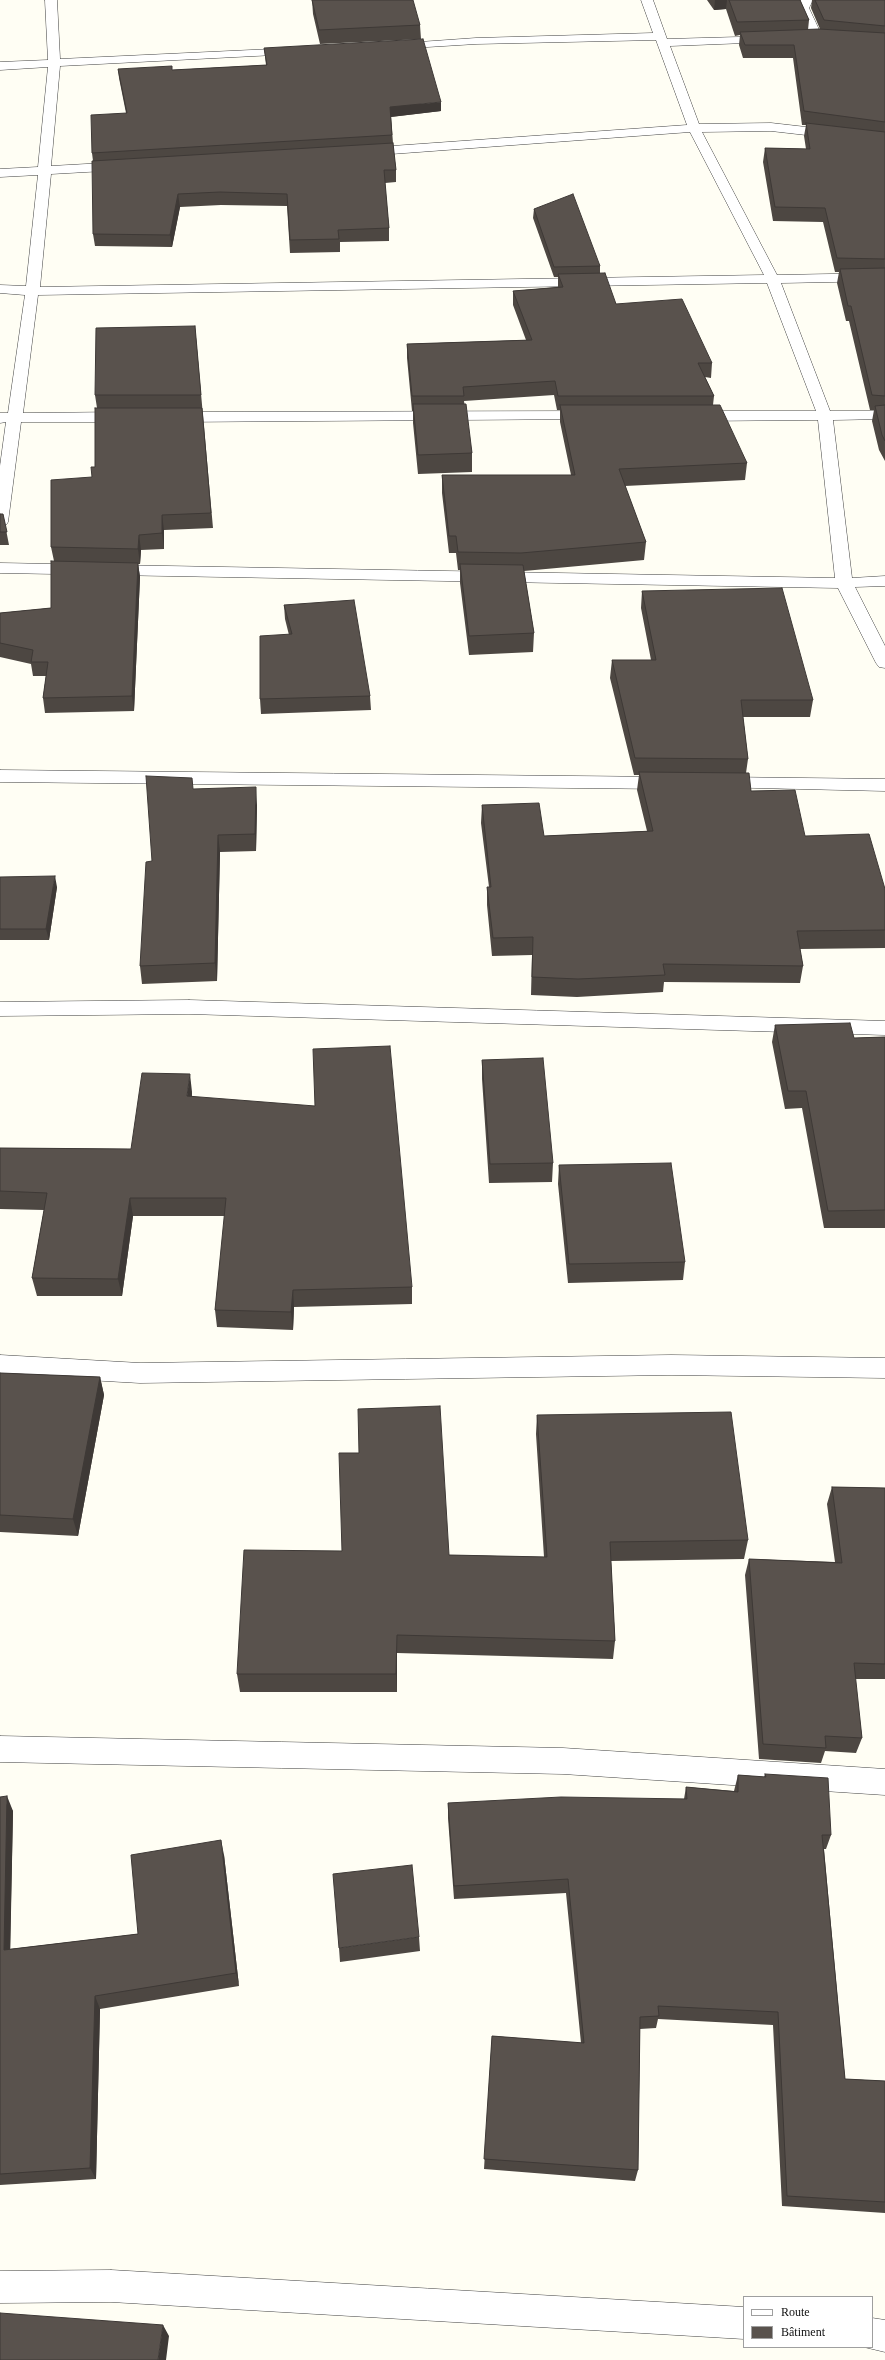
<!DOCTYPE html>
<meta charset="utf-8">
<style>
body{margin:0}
#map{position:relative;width:885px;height:2360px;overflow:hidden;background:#fffef4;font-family:Georgia,serif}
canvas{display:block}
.legend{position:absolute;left:743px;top:2296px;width:130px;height:52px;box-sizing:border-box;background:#fff;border:1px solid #9f9f9f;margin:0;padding:5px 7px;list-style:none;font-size:12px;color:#101010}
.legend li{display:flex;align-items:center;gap:8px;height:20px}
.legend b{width:20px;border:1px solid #9f9f9f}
</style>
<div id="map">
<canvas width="885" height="2360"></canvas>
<ul class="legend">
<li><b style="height:5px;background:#fff"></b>Route</li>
<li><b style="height:11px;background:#59524d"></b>Bâtiment</li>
</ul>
</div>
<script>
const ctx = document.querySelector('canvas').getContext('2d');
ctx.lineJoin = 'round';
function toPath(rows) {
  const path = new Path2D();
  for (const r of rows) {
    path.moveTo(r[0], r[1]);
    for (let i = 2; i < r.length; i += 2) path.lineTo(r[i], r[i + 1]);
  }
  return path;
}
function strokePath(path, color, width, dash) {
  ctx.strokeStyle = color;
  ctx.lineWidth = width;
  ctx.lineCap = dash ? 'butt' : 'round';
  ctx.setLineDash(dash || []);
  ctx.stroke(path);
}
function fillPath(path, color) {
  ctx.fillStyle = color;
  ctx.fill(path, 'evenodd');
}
const minor = toPath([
 [45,0,57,0,60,59,294,48,300,51,294,54,60,66,51,166,122,162,128,166,122,170,51,174,40,287,764,275,690,132,364,156,358,152,364,148,687,125,656,40,476,44,395,49,389,46,391,44,476,38,653,33,641,0,653,0,667,39,810,35,797,8,801,0,813,0,809,8,823,38,821,40,670,46,699,124,771,123,885,136,885,144,771,131,702,132,777,275,885,273,885,281,781,283,830,411,885,411,885,419,833,420,852,578,885,576,885,586,855,587,885,646,885,668,879,667,876,663,838,588,0,573,0,563,835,578,818,420,694,421,686,416,694,411,816,411,767,283,38,295,23,413,126,412,134,417,126,422,21,422,8,522,6,525,0,527,0,466,6,422,0,423,0,413,8,413,25,295,0,293,0,285,26,286,38,175,0,177,0,169,38,167,48,67,0,70,0,62,48,60,45,0],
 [590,411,598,416,595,419,174,422,166,417,174,412,590,411],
 [0,770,668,777,674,779,677,783,674,787,668,789,0,782,0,770],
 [720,777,885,779,885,791,714,787,711,783,714,779,720,777],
 [189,1000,885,1021,885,1035,189,1014,0,1016,0,1002,189,1000],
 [0,1355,140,1363,671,1355,885,1358,885,1378,671,1375,140,1383,0,1375,0,1355],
 [0,1736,563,1748,885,1769,885,1795,563,1774,0,1762,0,1736],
 [111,2270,744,2307,744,2339,111,2302,0,2303,0,2271,111,2270],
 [872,2318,885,2320,885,2352,864,2347,872,2347,872,2318]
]);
strokePath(minor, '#434343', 1);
fillPath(minor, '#fff');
fillPath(toPath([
 [312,0,420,25,421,39,320,44,313,14],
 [707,0,800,0,809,20,808,30,820,29,811,8,812,0,885,0,885,461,879,450,872,421,874,410,870,410,849,321,846,321,837,283,839,272,835,272,823,222,773,221,763,162,765,148,806,149,804,136,806,125,802,125,793,58,743,58,739,45,740,35,735,36,726,9,714,10],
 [264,48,441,111,391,117,393,143,396,170,396,182,385,183,389,228,389,241,340,242,340,252,290,253,287,206,221,205,180,207,172,247,95,246,93,234,93,161,92,153,126,113,119,78,118,69,172,70,266,65],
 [534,209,600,266,600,273,616,304,712,363,711,378,705,377,714,396,713,405,747,463,745,480,625,486,646,542,644,560,524,571,534,633,533,652,469,655,460,583,460,570,458,570,456,553,449,553,442,493,442,475,571,475,560,422,560,410,557,410,554,395,464,401,472,453,472,472,418,474,413,423,413,411,412,411,407,358,407,344,526,340,513,305,513,291,558,287,558,277,554,277,533,218],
 [195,326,213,528,164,530,164,549,141,550,140,564,138,564,140,577,134,711,45,713,43,698,46,676,33,676,31,664,0,657,0,613,51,608,54,561,51,547,92,477,95,467,97,408,95,395],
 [0,514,3,514,9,545,0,545],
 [642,591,813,700,810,717,743,717,748,759,746,773,751,791,805,836,885,889,885,948,800,949,803,966,800,983,664,982,663,992,577,997,531,995,532,955,492,956,487,905,487,887,489,887,481,823,482,805,544,836,647,831,637,790,639,775,634,775,610,678,612,660,651,660,641,608],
 [284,605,370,696,371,710,261,714,260,699,289,635,285,619],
 [194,789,257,805,256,851,220,852,217,981,142,984,140,966,152,861],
 [0,877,57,887,49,940,0,940],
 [775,1025,854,1038,885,1037,885,1228,824,1228,802,1108,785,1109,772,1042],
 [482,1060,553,1163,552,1182,489,1183,482,1079],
 [192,1092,192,1096,412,1287,412,1304,294,1307,293,1330,217,1327,215,1310,225,1216,133,1216,122,1296,37,1296,32,1278,44,1210,0,1209,0,1148,131,1149],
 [559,1165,685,1262,683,1280,568,1283,558,1184],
 [0,1373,100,1377,104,1395,78,1536,0,1532],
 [537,1415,748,1540,744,1559,611,1561,615,1641,613,1659,397,1653,397,1692,240,1692,237,1674,449,1555,544,1557,536,1434],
 [832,1487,885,1488,885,1679,855,1679,862,1738,856,1753,825,1751,821,1763,759,1759,745,1575,749,1559,835,1562,827,1504],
 [765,1774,831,1835,826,1849,824,1849,845,2079,885,2081,885,2213,782,2206,773,2025,658,2019,656,2028,640,2029,638,2170,635,2181,484,2169,492,2036,581,2043,566,1893,454,1899,448,1818,448,1803,684,1799,686,1787,734,1791,738,1775,764,1777],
 [0,1797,13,1811,10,1949,138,1934,224,1855,239,1986,100,2009,96,2179,0,2185],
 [419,1937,420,1951,340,1962,339,1948]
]), '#4d4742');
fillPath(toPath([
 [715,0,727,0,726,9,714,10],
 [441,102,441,111,390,117,390,107],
 [178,194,180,207,172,247,170,235],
 [162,515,164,530,164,549,162,533],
 [139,535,141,550,140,564,138,549],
 [138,563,140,577,134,711,132,696],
 [256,787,257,805,256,851,255,834],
 [218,835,220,852,217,981,215,963],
 [55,876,57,887,49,940,46,929],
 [190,1074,192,1092,189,1114,187,1096],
 [130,1198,133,1216,122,1296,118,1279],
 [293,1290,294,1307,293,1330,291,1312],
 [100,1377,104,1395,78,1536,73,1519],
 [397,1635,397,1692,396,1674],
 [7,1796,13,1811,10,1963,4,1950],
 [221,1840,224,1855,239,1986,236,1973],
 [95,1996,100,2009,96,2179,90,2168],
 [163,2325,169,2336,166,2360,158,2360]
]), '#3e3936');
const building = toPath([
 [312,0,413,0,420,25,319,30,312,0],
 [729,0,800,0,809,20,737,22,729,0],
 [815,0,885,0,885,26,824,20,815,0],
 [819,29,885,33,885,122,804,111,794,45,745,45,740,32,819,29],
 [423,39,441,102,390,107,392,135,92,153,91,115,127,113,118,69,172,66,172,70,267,65,264,48,423,39],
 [806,123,885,132,885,259,837,258,825,208,775,207,765,148,810,149,806,123],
 [393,143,396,170,384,170,389,228,338,230,339,239,290,240,287,194,220,192,178,194,170,235,93,234,92,161,393,143],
 [573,194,600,266,554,267,534,209,573,194],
 [885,268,885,396,872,395,851,306,848,306,840,269,885,268],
 [605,273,616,304,682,299,712,363,698,363,714,396,558,396,555,381,463,387,464,396,412,396,407,344,532,340,513,291,563,287,558,274,605,273],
 [195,326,201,395,95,395,96,328,195,326],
 [413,404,466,404,472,453,418,455,413,404],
 [560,405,720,405,747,463,619,469,646,542,521,553,458,552,456,536,449,536,442,475,575,475,560,405],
 [885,405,885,441,882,435,875,406,885,405],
 [95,408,202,408,211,513,162,515,162,533,139,535,138,549,51,547,51,480,92,477,91,467,95,467,95,408],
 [0,514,3,514,7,532,0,532,0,514],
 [51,561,138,563,132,696,43,698,48,662,31,662,33,650,0,643,0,613,51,608,51,561],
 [460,564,523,565,534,633,469,636,460,564],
 [782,588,813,700,741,700,748,759,635,758,612,660,656,660,642,591,782,588],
 [354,600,370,696,260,699,260,636,292,634,284,605,354,600],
 [639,772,749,773,751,791,795,790,805,836,869,834,885,889,885,930,797,931,803,966,663,964,665,975,578,979,532,977,533,937,493,938,487,887,491,887,482,805,539,803,544,836,653,831,639,772],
 [146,776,192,778,193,789,256,787,255,834,218,835,215,963,140,966,146,862,152,861,146,776],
 [55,876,46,929,0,929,0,877,55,876],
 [850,1023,854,1038,885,1037,885,1210,828,1211,806,1091,788,1091,775,1025,850,1023],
 [390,1046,412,1287,293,1290,291,1312,215,1310,226,1198,130,1198,118,1279,32,1278,47,1193,0,1191,0,1148,131,1149,142,1073,190,1074,187,1096,315,1106,313,1049,390,1046],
 [543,1058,553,1163,490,1164,482,1060,543,1058],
 [671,1163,685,1262,569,1264,559,1165,671,1163],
 [0,1373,100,1377,73,1519,0,1515,0,1373],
 [440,1406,449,1555,547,1557,537,1415,731,1412,748,1540,610,1542,615,1641,397,1635,396,1674,237,1674,244,1550,342,1551,339,1453,359,1453,358,1409,440,1406],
 [832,1487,885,1488,885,1664,854,1663,862,1738,825,1736,826,1748,763,1744,749,1559,842,1563,832,1487],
 [765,1774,828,1778,831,1835,822,1835,845,2079,885,2081,885,2202,787,2196,778,2012,658,2006,659,2016,640,2017,638,2170,484,2159,492,2036,584,2043,568,1879,454,1886,448,1803,561,1797,687,1799,686,1787,738,1792,738,1775,766,1777,765,1774],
 [7,1796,4,1950,138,1934,131,1855,221,1840,236,1973,95,1996,90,2168,0,2174,0,1797,7,1796],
 [412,1865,419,1937,339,1948,333,1874,412,1865],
 [0,2313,163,2325,158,2360,0,2360,0,2313]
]);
fillPath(building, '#59524d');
strokePath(building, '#3e3936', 1);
</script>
